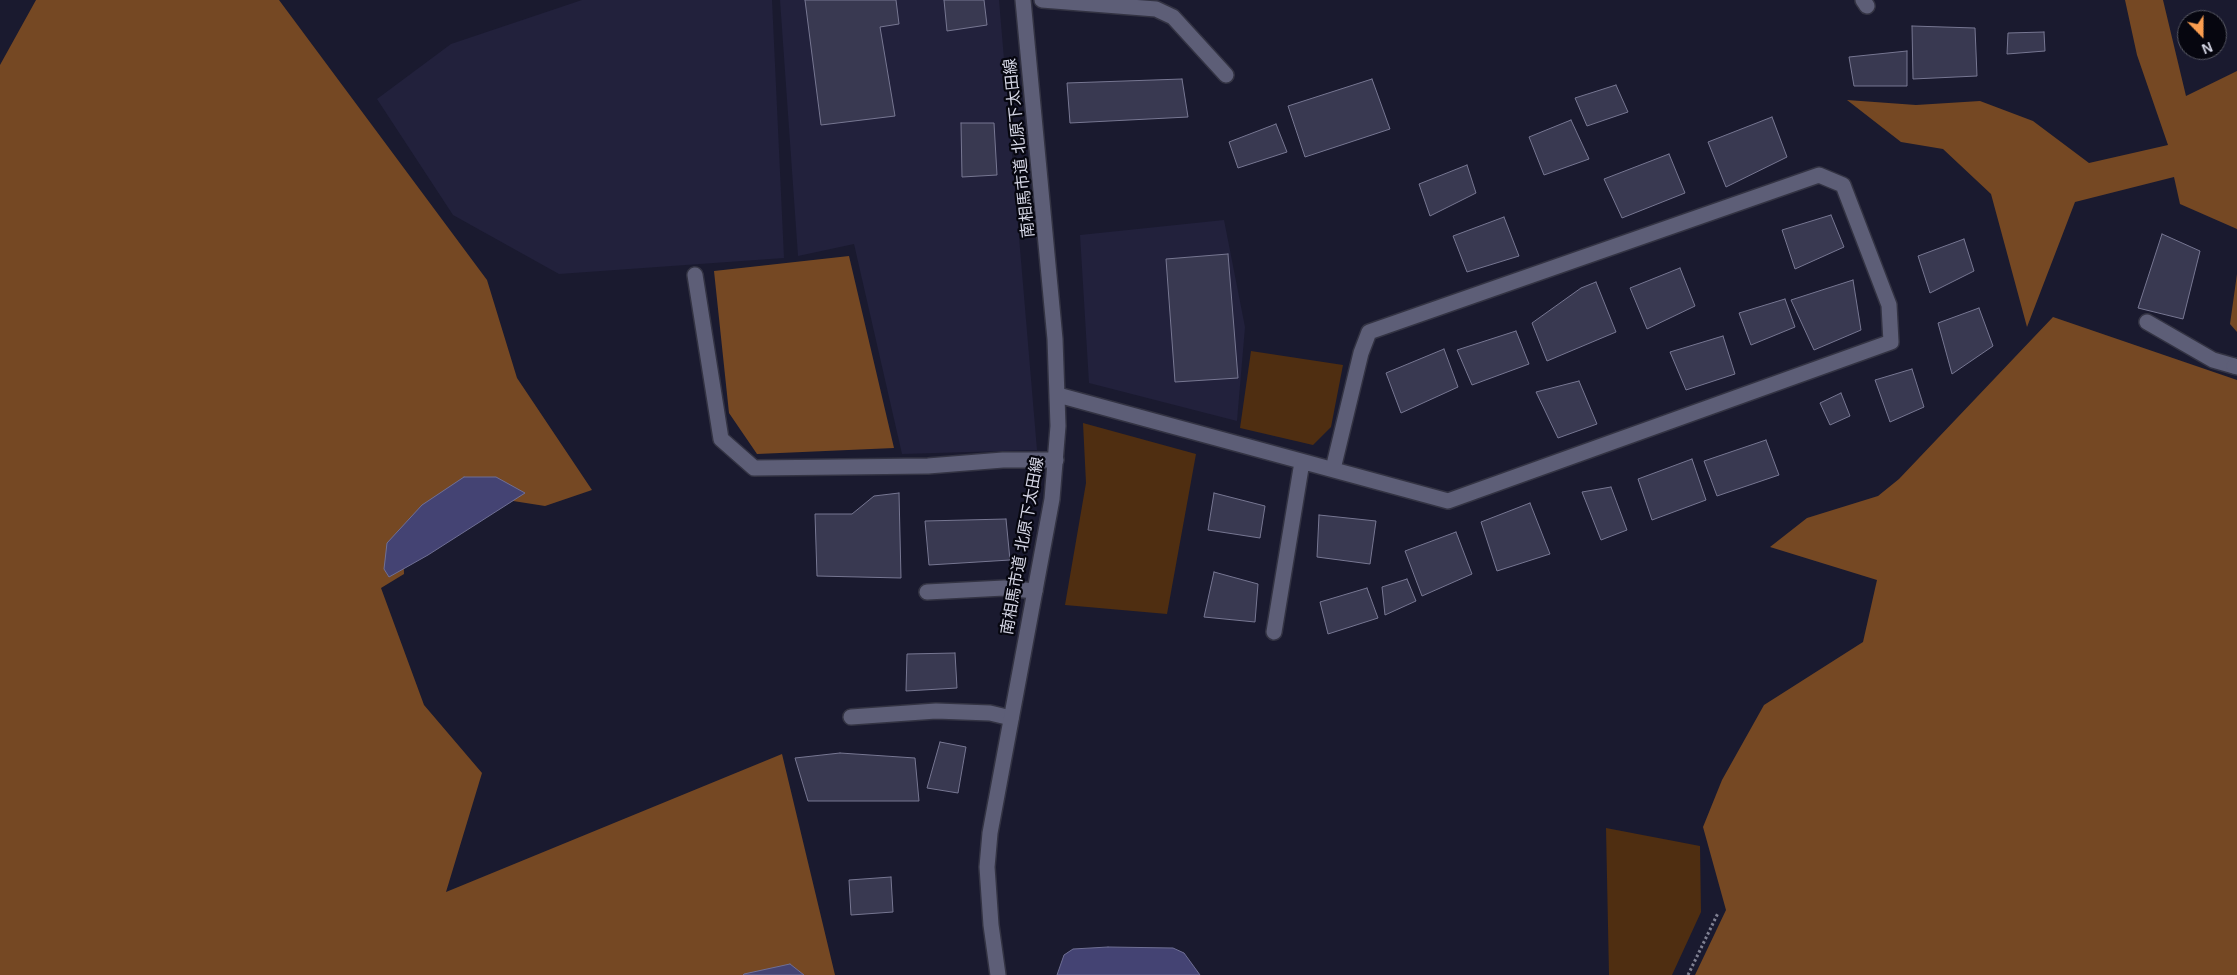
<!DOCTYPE html>
<meta charset="utf-8">
<style>
body{margin:0}
#map{position:relative;width:2237px;height:975px;overflow:hidden;background:#1a1a2f;font-family:Helvetica,sans-serif}
canvas{display:block}
.north{position:absolute;left:2177px;top:10px;width:50px;height:50px;box-sizing:border-box;background:#06060f;border:1px solid #585964;border-radius:50%;rotate:158deg;font-size:14px;font-weight:700;line-height:20px;text-align:center;color:#d4d5e4}
.north::after{content:'';display:block;margin:auto;width:18px;height:22px;background:#fb9e50;clip-path:polygon(50% 0,100% 100%,50% 72%,0 100%)}
</style>
<div id="map">
<canvas width="2237" height="975"></canvas>
<div class="north">N</div>
</div>
<script>
const ctx = document.querySelector('canvas').getContext('2d');
ctx.lineJoin = 'round';
function fillPath(path, color) {
  ctx.fillStyle = color;
  ctx.fill(path, 'evenodd');
}
function toPath(rows) {
  const path = new Path2D();
  for (const r of rows) {
    path.moveTo(r[0], r[1]);
    for (let i = 2; i < r.length; i += 2) path.lineTo(r[i], r[i + 1]);
  }
  return path;
}
function strokePath(path, color, width, dash) {
  ctx.strokeStyle = color;
  ctx.lineWidth = width;
  ctx.lineCap = dash ? 'butt' : 'round';
  ctx.setLineDash(dash || []);
  ctx.stroke(path);
}
function write(font, color, halo, rows, align = 'center') {
  ctx.font = font + ' Helvetica,"Noto Sans JP",sans-serif';
  ctx.lineWidth = 4.5;
  ctx.setLineDash([]);
  ctx.textBaseline = 'middle';
  ctx.strokeStyle = halo;
  ctx.fillStyle = color;
  for (const [text, x, y, turn = 0] of rows) {
    ctx.save();
    ctx.translate(x, y);
    ctx.rotate((+turn || 0) * Math.PI / 180);
    ctx.textAlign = isNaN(turn) ? turn : align;
    if (halo) ctx.strokeText(text, 0, 0);
    ctx.fillText(text, 0, 0);
    ctx.restore();
  }
}
fillPath(toPath([
 [582,0,772,0,784,258,559,274,453,215,377,99,451,44],
 [780,0,999,0,1037,450,902,454,854,244,798,256],
 [1224,220,1245,327,1237,421,1089,383,1080,235]
]), '#22213c');
fillPath(toPath([
 [1251,351,1343,365,1331,427,1313,445,1240,428],
 [1083,423,1196,454,1167,614,1065,605,1086,483],
 [1606,828,1700,846,1701,912,1672,975,1609,975]
]), '#4f2e11');
fillPath(toPath([
 [36,0,279,0,487,280,517,378,592,490,545,506,475,495,403,543,404,574,381,588,424,705,482,773,446,892,782,754,835,975,0,975,0,65],
 [2125,0,2163,0,2186,96,2237,71,2237,229,2180,204,2174,177,2075,202,2027,327,1991,194,1943,149,1901,142,1847,100,1916,105,1980,101,2033,121,2089,163,2168,145,2137,55],
 [849,256,894,448,757,454,729,413,714,271],
 [2237,274,2237,332,2230,324],
 [2053,317,2237,380,2237,975,1695,975,1726,910,1703,827,1722,780,1764,705,1863,642,1877,580,1770,547,1807,518,1878,496,1899,479]
]), '#754823');
const water = toPath([
 [464,477,496,477,525,493,428,555,389,577,384,569,387,543,422,505,464,477],
 [1108,947,1173,948,1184,953,1200,975,1057,975,1064,955,1073,949,1108,947],
 [790,964,804,975,743,975,744,974,790,964]
]);
fillPath(water, '#444373');
strokePath(water, '#6f6f95', 1);
const building = toPath([
 [805,0,896,0,899,24,880,27,895,116,821,125,805,0],
 [944,0,984,0,987,25,947,31,944,0],
 [1912,26,1975,28,1977,76,1913,79,1912,26],
 [2044,32,2045,51,2007,54,2008,33,2044,32],
 [1907,51,1907,86,1854,86,1849,57,1907,51],
 [1182,79,1188,117,1070,123,1067,83,1182,79],
 [1372,79,1390,129,1305,157,1288,106,1372,79],
 [1616,85,1628,112,1587,126,1575,98,1616,85],
 [1772,117,1787,157,1726,187,1708,142,1772,117],
 [1571,120,1589,159,1544,175,1529,137,1571,120],
 [961,123,994,123,997,175,962,177,961,123],
 [1276,124,1287,152,1238,168,1229,142,1276,124],
 [1669,154,1685,193,1622,218,1604,179,1669,154],
 [1467,165,1476,193,1430,216,1419,184,1467,165],
 [1831,215,1844,247,1795,269,1782,230,1831,215],
 [1504,217,1519,256,1467,272,1453,236,1504,217],
 [2162,234,2200,251,2183,319,2138,308,2162,234],
 [1964,239,1974,271,1930,293,1918,256,1964,239],
 [1228,254,1238,378,1175,382,1166,259,1228,254],
 [1680,268,1695,306,1647,329,1630,288,1680,268],
 [1853,280,1861,330,1814,350,1791,300,1853,280],
 [1596,282,1616,332,1547,361,1532,323,1581,288,1596,282],
 [1785,299,1795,327,1751,345,1739,313,1785,299],
 [1979,308,1993,346,1952,374,1938,323,1979,308],
 [1516,331,1529,364,1472,385,1457,350,1516,331],
 [1723,336,1735,374,1686,390,1670,352,1723,336],
 [1444,349,1458,387,1401,413,1386,373,1444,349],
 [1912,369,1924,407,1890,422,1875,380,1912,369],
 [1579,381,1597,424,1558,438,1536,392,1579,381],
 [1841,393,1850,416,1830,425,1820,403,1841,393],
 [1766,440,1779,475,1717,496,1704,461,1766,440],
 [1692,459,1706,500,1652,520,1638,479,1692,459],
 [1611,487,1627,530,1601,540,1582,492,1611,487],
 [899,493,901,578,817,576,815,514,852,514,874,496,899,493],
 [1214,493,1265,506,1260,538,1208,530,1214,493],
 [1530,503,1550,554,1497,571,1481,522,1530,503],
 [1319,515,1376,521,1370,564,1317,557,1319,515],
 [1006,519,1010,560,929,565,925,521,1006,519],
 [1456,532,1472,574,1422,596,1405,551,1456,532],
 [1214,572,1258,584,1255,622,1204,617,1214,572],
 [1407,579,1416,601,1385,615,1382,587,1407,579],
 [1367,588,1378,618,1328,634,1320,602,1367,588],
 [955,653,957,688,906,691,907,654,955,653],
 [940,742,966,747,958,793,927,788,940,742],
 [840,753,915,758,919,801,808,801,795,758,840,753],
 [891,877,893,912,851,915,849,880,891,877]
]);
fillPath(building, '#393951');
strokePath(building, '#777792', 1);
const lane = toPath([
 [1042,0,1156,9,1173,17,1226,75],
 [1863,0,1867,6],
 [695,275,721,439,754,468,928,466,1003,460,1056,460],
 [2147,322,2213,360,2234,366],
 [927,592,1004,588,1035,591],
 [851,717,936,711,990,713,1011,718]
]);
const street = toPath([
 [2234,366,2237,367],
 [1058,395,1448,501,1891,342,1889,305,1843,185,1819,175,1369,332,1361,353,1333,469],
 [1274,632,1302,462],
 [998,975,991,925,987,867,990,833,1052,499,1058,426,1055,339,1023,0]
]);
strokePath(lane, '#333343', 18);
strokePath(street, '#333343', 18);
strokePath(toPath([
 [1688,975,1718,913]
]), '#808193', 3, [2.5, 2.5]);
strokePath(lane, '#5d5e77', 15);
strokePath(street, '#5d5e77', 15);
write('16px', '#d4d5e4', '#06060f', [
 ["南相馬市道 北原下太田線",1020,148,-96],
 ["南相馬市道 北原下太田線",1023,546,-80]
]);
</script>
